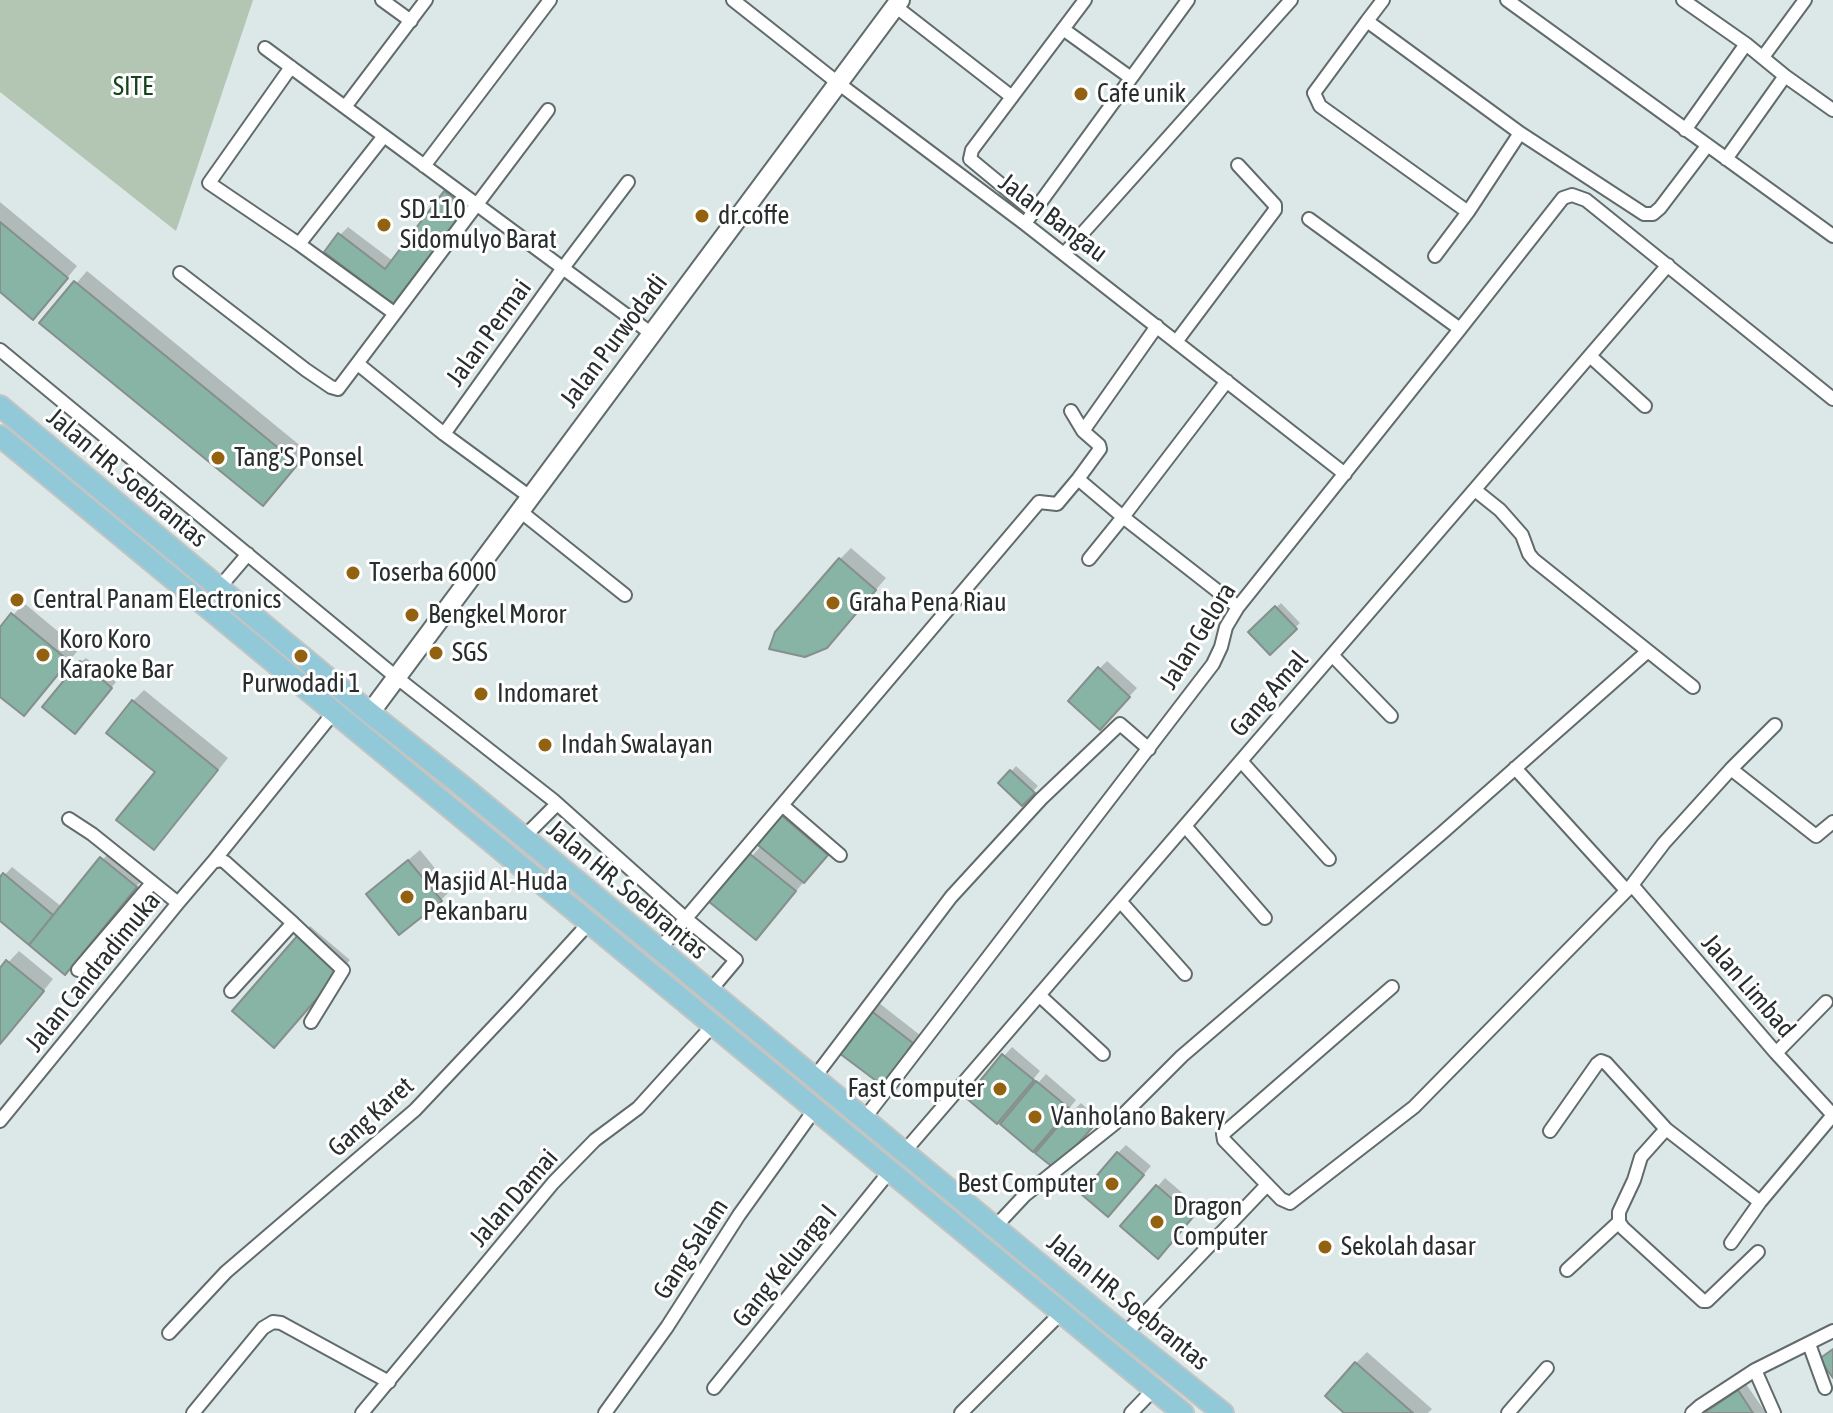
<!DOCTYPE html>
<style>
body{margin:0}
canvas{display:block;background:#dce8e7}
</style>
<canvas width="1833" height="1413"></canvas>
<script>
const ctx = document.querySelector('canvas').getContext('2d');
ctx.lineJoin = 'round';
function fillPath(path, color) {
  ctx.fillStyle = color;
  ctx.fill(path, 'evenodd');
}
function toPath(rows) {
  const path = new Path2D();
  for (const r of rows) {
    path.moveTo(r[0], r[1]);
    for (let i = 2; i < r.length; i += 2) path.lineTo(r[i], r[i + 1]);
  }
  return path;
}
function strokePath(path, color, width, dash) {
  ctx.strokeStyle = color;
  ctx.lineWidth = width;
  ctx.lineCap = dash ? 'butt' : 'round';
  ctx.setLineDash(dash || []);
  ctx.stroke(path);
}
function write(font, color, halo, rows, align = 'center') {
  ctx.font = font + ' "Asap Condensed",sans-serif';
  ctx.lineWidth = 6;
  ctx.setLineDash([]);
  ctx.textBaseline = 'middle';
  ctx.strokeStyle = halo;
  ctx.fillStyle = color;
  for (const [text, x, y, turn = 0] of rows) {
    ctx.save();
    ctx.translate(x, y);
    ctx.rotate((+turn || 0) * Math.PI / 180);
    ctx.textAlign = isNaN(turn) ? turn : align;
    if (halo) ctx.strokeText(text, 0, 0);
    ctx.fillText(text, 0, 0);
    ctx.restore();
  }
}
fillPath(toPath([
 [0,0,253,0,176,231,0,92]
]), '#b3c6b3');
fillPath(toPath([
 [453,185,473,199,400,293,340,235,348,227,393,261],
 [0,202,77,266,44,306,0,290],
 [87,271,308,452,263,504,42,323],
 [851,548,886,578,837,635,840,559],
 [24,603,79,649,35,703,0,694,0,630],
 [1281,603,1300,623,1270,652,1251,632],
 [86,658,116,682,79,726,81,662],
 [1107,661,1137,688,1108,720,1099,669],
 [144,690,228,758,164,837,158,772,133,701],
 [1016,766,1038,786,1022,803,1001,783],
 [791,809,834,846,766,927,711,901,762,845],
 [113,848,146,875,65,972,0,918,0,880,12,867,62,907],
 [420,850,452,889,441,900,368,894],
 [310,926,350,960,285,1034,300,937],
 [19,951,53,979,0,1044,0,971],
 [879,1003,920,1035,891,1075,871,1011],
 [1012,1047,1040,1071,1005,1113,968,1097],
 [1046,1074,1076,1100,1041,1142,1002,1124],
 [1081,1103,1098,1119,1063,1158,1073,1111],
 [1126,1145,1151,1166,1116,1207,1118,1153],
 [1165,1178,1200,1208,1166,1248,1158,1186],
 [1367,1352,1432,1409,1428,1413,1347,1413,1356,1363],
 [1746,1384,1766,1413,1707,1413,1715,1405]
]), '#0003');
const building = toPath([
 [444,191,466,208,393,304,324,252,338,233,385,269,444,191],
 [0,222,68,278,33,320,0,292,0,222],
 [74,281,298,464,263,506,39,323,74,281],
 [839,558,876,590,827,648,805,657,769,649,775,632,839,558],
 [1275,606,1297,629,1270,655,1248,632,1275,606],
 [11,613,69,661,24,716,0,697,0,627,11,613],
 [80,661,112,688,75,734,42,707,80,661],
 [1098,667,1130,697,1100,730,1068,701,1098,667],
 [132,700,218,770,154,850,116,820,155,772,106,733,132,700],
 [1010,770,1035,793,1022,806,998,783,1010,770],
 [781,815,828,855,804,883,758,845,781,815],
 [750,854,796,891,756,940,708,901,750,854],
 [100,857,137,887,65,975,29,945,100,857],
 [408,860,442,901,399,935,366,894,408,860],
 [3,873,53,915,29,945,0,921,0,877,3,873],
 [298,935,340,972,274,1048,232,1011,298,935],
 [6,960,44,991,0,1044,0,968,6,960],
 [870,1010,913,1043,883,1086,839,1053,870,1010],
 [1002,1054,1034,1080,997,1124,966,1098,1002,1054],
 [1036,1081,1070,1109,1033,1152,1000,1124,1036,1081],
 [1072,1110,1092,1128,1055,1169,1035,1153,1072,1110],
 [1117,1152,1144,1175,1108,1217,1081,1194,1117,1152],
 [1156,1185,1193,1217,1158,1259,1120,1226,1156,1185],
 [1833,1349,1833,1378,1819,1359,1833,1349],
 [1355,1362,1413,1413,1344,1413,1325,1396,1355,1362],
 [1738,1390,1753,1413,1704,1413,1738,1390]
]);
fillPath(building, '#87b4a4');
strokePath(building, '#868f8c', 2);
const street = toPath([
 [382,0,411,21],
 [733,0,838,83,1024,223,1345,474],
 [1383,0,1367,21,1520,133,1644,214,1653,214,1660,208,1707,146],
 [1507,0,1833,236],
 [1683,0,1746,44,1785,76,1833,110],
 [895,6,1012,97],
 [1367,21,1314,93,1320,106,1468,212],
 [1063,29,1131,78],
 [265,48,652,334],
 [1763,57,1805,0],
 [291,67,209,183,299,244,394,313],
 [345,107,426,0],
 [1685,130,1746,44],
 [1726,159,1785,76],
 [424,166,550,0],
 [1033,211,970,159,972,150,1085,0],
 [1029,218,1188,0],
 [1309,219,1460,329],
 [299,244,384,136],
 [1064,254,1291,0],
 [1435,256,1468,212,1520,133],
 [180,273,306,370,331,387,338,389,548,110],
 [1176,342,1275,210,1275,205,1238,165],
 [0,350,396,677,553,800,685,918,736,960,709,992],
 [1590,356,1645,406],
 [358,364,444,434,530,497],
 [1083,431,1157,326],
 [444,434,563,268,628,182],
 [1078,479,1123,517,1238,607],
 [1475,490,1500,510,1522,535,1529,554,1534,560,1693,687],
 [520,511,625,595],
 [1089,559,1123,517,1227,381],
 [219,588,248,554],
 [1332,655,1391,716],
 [1241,761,1329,859],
 [1515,768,1626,890],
 [1731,769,1816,836,1833,822],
 [782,805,840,855],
 [69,819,92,834,178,903],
 [1185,826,1265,918],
 [523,838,557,804],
 [213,862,334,712],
 [1632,885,1776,1053,1833,1115],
 [1120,901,1185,974],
 [659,950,1039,502,1057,504,1078,479,1100,449,1099,445,1083,431,1071,411],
 [78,970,152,883],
 [1392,987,1223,1134,1224,1140,1281,1199,1290,1203,1414,1107,1632,885,1664,843,1731,769,1775,725],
 [231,991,293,923],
 [1039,995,1103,1054],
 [1776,1053,1826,1002],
 [814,1078,951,897,1041,799,1120,724,1149,749],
 [864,1119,1213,664,1221,647,1226,627,1238,607,1460,329,1563,198,1572,195,1586,200,1833,399],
 [0,1121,178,903,213,862,220,860,225,862,293,923,343,970,311,1022],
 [1666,1129,1641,1157,1634,1180,1619,1212,1619,1222,1623,1228,1703,1301,1707,1301,1758,1252],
 [1550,1131,1597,1064,1601,1061,1606,1063,1666,1129,1760,1202],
 [904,1152,1668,265],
 [995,1227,1025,1195,1114,1124,1182,1056,1442,833,1648,651],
 [1731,1243,1760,1202,1833,1115],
 [1567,1270,1619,1222],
 [169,1333,226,1272,415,1110,517,1002,589,923],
 [1125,1334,1267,1185],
 [1809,1344,1825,1388],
 [1755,1370,1774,1413],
 [714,1388,890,1171],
 [193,1413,263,1328,273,1322,281,1323,389,1382],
 [362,1413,553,1183,595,1140,638,1108,713,1025],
 [605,1413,667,1327,739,1215,815,1109],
 [961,1413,1061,1313],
 [1131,1413,1154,1389],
 [1508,1413,1547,1368],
 [1692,1413,1700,1406,1755,1370,1833,1331]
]);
const secondary = toPath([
 [370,713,900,0]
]);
const primary = toPath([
 [0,406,370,713,462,786,1108,1321,1223,1413],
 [0,436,1183,1413]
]);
strokePath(street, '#616b6b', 16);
strokePath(secondary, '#616b6b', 22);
strokePath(primary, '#c3c4c4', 24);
strokePath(street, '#fff', 12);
strokePath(secondary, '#fff', 18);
strokePath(primary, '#92c9d8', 20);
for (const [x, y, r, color] of [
 [1081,94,8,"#936211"],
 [702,216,8,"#936211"],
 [384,225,8,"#936211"],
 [218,458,8,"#936211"],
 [353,573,8,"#936211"],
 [17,600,8,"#936211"],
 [833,603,8,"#936211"],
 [412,615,8,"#936211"],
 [436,653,8,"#936211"],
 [43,655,8,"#936211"],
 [301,656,8,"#936211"],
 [481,694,8,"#936211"],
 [545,745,8,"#936211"],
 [407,897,8,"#936211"],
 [1000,1089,8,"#936211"],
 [1035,1117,8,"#936211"],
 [1112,1184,8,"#936211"],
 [1157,1222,8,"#936211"],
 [1325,1247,8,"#936211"]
]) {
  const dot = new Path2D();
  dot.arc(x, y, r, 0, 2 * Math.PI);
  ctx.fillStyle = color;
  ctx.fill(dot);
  strokePath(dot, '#fff', 3);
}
write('26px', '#15431c', '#fff', [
 ["SITE",133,87]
]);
write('26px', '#282d2d', '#fff', [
 ["Cafe unik",1097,94],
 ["SD 110",400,210],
 ["Sidomulyo Barat",400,240],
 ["dr.coffe",718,216],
 ["Tang'S Ponsel",234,458],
 ["Toserba 6000",369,573],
 ["Central Panam Electronics",33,600],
 ["Graha Pena Riau",849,603],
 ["Bengkel Moror",428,615],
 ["Koro Koro",59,640],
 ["Karaoke Bar",59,670],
 ["SGS",452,653],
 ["Purwodadi 1",301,684,"center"],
 ["Indomaret",497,694],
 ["Indah Swalayan",561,745],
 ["Masjid Al-Huda",423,882],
 ["Pekanbaru",423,912],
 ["Fast Computer",984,1089,"right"],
 ["Vanholano Bakery",1051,1117],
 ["Best Computer",1096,1184,"right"],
 ["Dragon",1173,1207],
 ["Computer",1173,1237],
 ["Sekolah dasar",1341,1247]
], 'left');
write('26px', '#282d2d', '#fff', [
 ["Jalan Bangau",1053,218,37],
 ["Jalan Permai",489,333,-54],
 ["Jalan Purwodadi",614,341,-53],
 ["Jalan HR. Soebrantas",127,478,40],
 ["Jalan Gelora",1198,636,-58],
 ["Gang Amal",1269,694,-49],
 ["Jalan HR. Soebrantas",627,890,40],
 ["Jalan Candradimuka",93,972,-51],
 ["Jalan Limbad",1748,986,49],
 ["Gang Karet",371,1117,-42],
 ["Jalan Damai",514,1198,-49],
 ["Gang Salam",691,1249,-57],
 ["Gang Keluarga I",785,1266,-51],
 ["Jalan HR. Soebrantas",1128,1302,39]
]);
</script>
